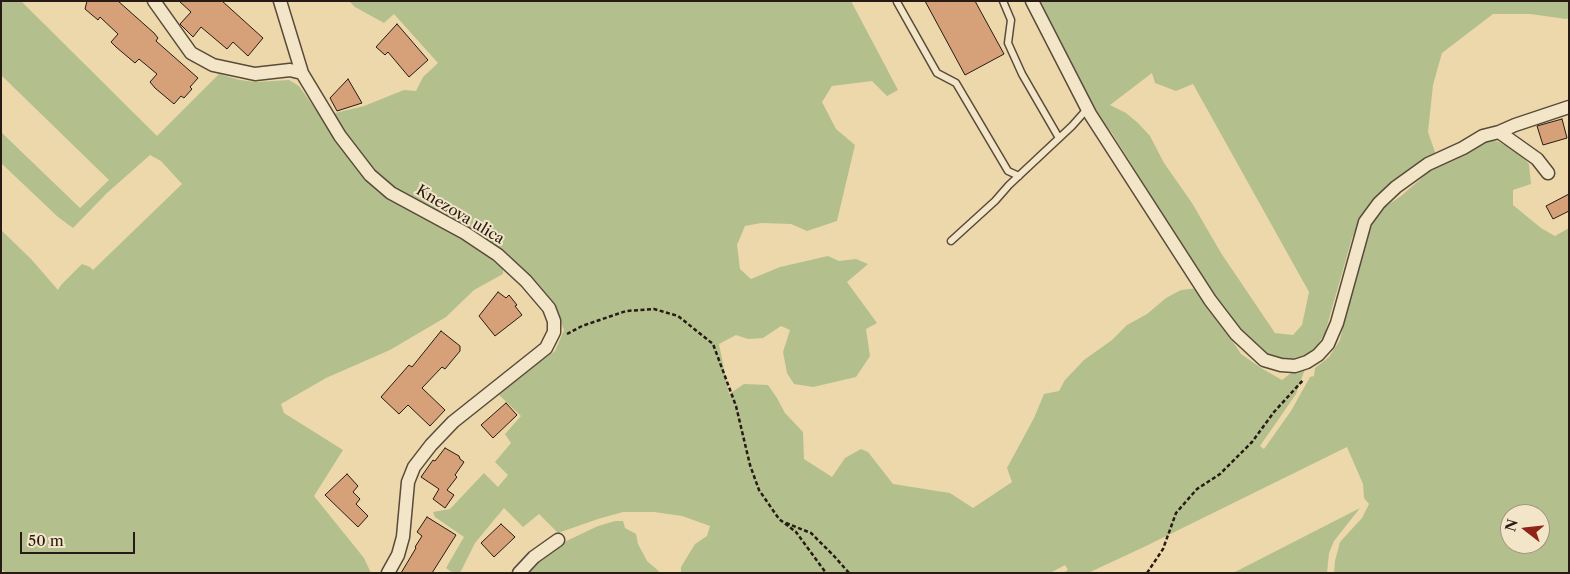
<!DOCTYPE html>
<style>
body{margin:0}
#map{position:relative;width:1570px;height:574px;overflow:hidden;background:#ecd8ab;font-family:"Libre Caslon Text",serif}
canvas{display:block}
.frame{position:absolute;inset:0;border:2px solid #281a14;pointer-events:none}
.north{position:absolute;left:1500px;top:504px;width:50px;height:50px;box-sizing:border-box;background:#f3e6c8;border:1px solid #a29480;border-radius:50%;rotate:286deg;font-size:14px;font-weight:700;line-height:20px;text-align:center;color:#281a14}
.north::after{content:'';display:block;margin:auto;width:18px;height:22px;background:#8f2418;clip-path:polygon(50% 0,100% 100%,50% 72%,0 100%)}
.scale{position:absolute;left:20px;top:532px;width:115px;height:22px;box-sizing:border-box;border:2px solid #281a14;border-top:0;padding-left:6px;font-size:15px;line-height:18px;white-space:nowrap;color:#281a14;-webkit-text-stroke:4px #f3e6c8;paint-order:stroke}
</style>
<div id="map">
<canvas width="1570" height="574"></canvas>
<div class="frame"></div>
<div class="north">N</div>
<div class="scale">50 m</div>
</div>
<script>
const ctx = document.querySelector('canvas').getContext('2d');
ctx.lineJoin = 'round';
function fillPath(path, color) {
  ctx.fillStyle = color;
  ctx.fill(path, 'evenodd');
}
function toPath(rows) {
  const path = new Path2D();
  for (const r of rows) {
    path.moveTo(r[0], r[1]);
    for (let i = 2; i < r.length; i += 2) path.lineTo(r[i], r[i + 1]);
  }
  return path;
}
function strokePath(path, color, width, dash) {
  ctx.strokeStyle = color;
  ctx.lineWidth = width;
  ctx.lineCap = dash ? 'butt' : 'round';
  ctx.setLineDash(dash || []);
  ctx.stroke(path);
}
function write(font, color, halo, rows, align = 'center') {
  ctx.font = font + ' "Libre Caslon Text",serif';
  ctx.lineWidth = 4;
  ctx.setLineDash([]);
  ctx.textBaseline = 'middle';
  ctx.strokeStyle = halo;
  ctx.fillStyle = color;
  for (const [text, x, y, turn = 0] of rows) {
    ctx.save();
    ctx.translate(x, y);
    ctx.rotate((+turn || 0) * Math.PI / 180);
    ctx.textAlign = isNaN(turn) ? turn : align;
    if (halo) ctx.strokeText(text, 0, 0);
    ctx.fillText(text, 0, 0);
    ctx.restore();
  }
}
fillPath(toPath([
 [1,1,21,1,157,136,219,74,240,80,256,82,289,80,299,86,344,150,374,188,401,205,471,243,503,269,503,274,474,290,446,317,390,350,326,378,281,404,284,413,343,450,314,496,364,558,371,573,5,573,1,568,1,230,31,259,58,290,61,285,82,264,90,267,93,270,182,184,161,161,150,155,107,193,73,228,58,217,1,163,1,132,80,208,109,180,1,75],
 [349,1,851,1,898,90,887,96,872,81,832,86,822,102,836,129,855,145,837,221,807,231,791,224,761,223,745,226,737,245,740,269,751,279,780,267,828,256,839,261,856,259,868,264,847,282,877,323,866,329,870,356,856,377,813,387,794,384,787,373,783,352,790,330,781,326,763,338,748,339,736,335,719,344,729,394,744,384,768,385,777,398,785,413,803,432,804,459,832,477,845,458,861,449,868,452,893,484,950,493,973,508,1012,482,1007,468,1034,418,1044,394,1059,391,1065,380,1084,360,1112,340,1127,325,1147,314,1166,298,1181,290,1198,288,1241,354,1261,368,1282,380,1291,373,1305,369,1296,394,1260,446,1264,449,1291,411,1310,377,1314,376,1315,368,1329,357,1340,340,1355,272,1372,225,1379,211,1401,196,1432,169,1490,140,1499,142,1519,153,1529,164,1531,184,1513,190,1513,205,1541,228,1555,236,1569,228,1569,573,1334,573,1335,561,1340,542,1362,518,1369,504,1364,498,1363,484,1347,447,1144,547,1088,573,1063,573,1068,570,1065,565,1050,573,681,573,681,567,695,544,707,536,710,526,682,516,654,512,623,512,598,519,558,533,539,514,523,527,504,508,475,543,460,573,453,573,446,568,464,537,435,517,433,512,450,509,484,473,498,487,508,475,495,462,511,443,505,434,521,416,498,394,533,365,555,351,564,330,556,312,528,280,393,189,368,163,331,114,364,106,404,90,416,91,423,77,438,63,394,14,384,23,355,7],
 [1510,514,1540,514,1540,544,1510,544],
 [1039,1,1569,1,1569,18,1566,19,1530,14,1493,14,1442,53,1433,85,1428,132,1436,155,1378,194,1367,207,1352,238,1325,333,1316,348,1304,358,1279,360,1266,353,1250,342,1226,316,1112,133,1097,115],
 [1152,73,1155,83,1176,91,1193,84,1309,292,1302,325,1293,335,1275,333,1221,253,1192,203,1164,163,1150,136,1138,123,1126,113,1110,105],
 [1360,508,1334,541,1329,553,1327,573,1233,573],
 [615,521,623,521,625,528,636,534,638,544,647,561,661,573,522,573,556,546,598,526]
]), '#b3c08d');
const building = toPath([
 [87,1,118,1,154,33,158,38,156,41,198,78,190,87,192,89,184,98,181,96,174,104,155,88,150,82,157,74,139,59,135,63,116,47,111,42,118,34,100,17,98,20,85,9,87,1],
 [179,1,222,1,263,38,248,56,233,42,227,49,201,27,193,37,180,24,191,12,179,1],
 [925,1,975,1,1004,54,965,75,925,1],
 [397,24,428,60,409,77,388,52,385,55,376,47,397,24],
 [348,79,362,103,337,111,330,98,348,79],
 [1562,119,1567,138,1543,145,1537,126,1562,119],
 [1569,194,1569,211,1553,219,1546,206,1569,194],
 [498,292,506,298,509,295,517,305,515,306,522,315,495,336,479,316,498,292],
 [441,331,460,346,460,351,445,369,442,367,422,388,445,410,430,426,408,405,399,414,381,397,409,365,412,367,441,331],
 [506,403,517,415,493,438,481,425,506,403],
 [445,448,459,456,460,459,464,462,455,475,457,477,447,490,454,495,445,508,433,499,439,489,421,477,433,460,435,461,445,448],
 [347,474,358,486,353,492,360,499,356,504,368,516,358,527,325,495,347,474],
 [427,517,456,535,432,573,401,573,416,548,415,547,422,536,417,532,427,517],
 [501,524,515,537,494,557,481,543,501,524]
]);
fillPath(building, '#d6a179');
strokePath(building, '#281a14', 1);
const lane = toPath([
 [1003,1,1011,20,1008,43,1022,74,1059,138],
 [897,2,937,73,956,83,1008,171,1019,176],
 [951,241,995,201,1009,185,1072,126,1088,108]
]);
const street = toPath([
 [154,1,191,53,213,65,255,74,290,70,302,73],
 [280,1,302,73,340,136,370,175,391,193,465,233,498,255,526,281,549,308,554,321,554,332,546,348,453,422,431,445,414,467,408,482,403,537,398,555,388,573],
 [1032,1,1090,114,1210,300,1236,334,1264,360,1281,365,1295,366,1307,362,1318,355,1328,344,1337,323,1365,222,1379,203,1396,187,1428,164,1463,148,1483,136,1499,132,1537,159,1548,173],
 [1499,132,1515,125,1569,107],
 [519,573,534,557,558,540]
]);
strokePath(lane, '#594a3a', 9);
strokePath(street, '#594a3a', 15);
strokePath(toPath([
 [567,334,582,326,626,311,654,309,678,316,713,344,736,406,750,465,759,490,779,519,796,532,826,573],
 [786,523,811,533,834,556,849,573],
 [1147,573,1163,549,1176,513,1197,489,1220,474,1252,442,1274,412,1304,379]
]), '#281a14', 2.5, [4, 2.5]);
strokePath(lane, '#f3e6c8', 6);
strokePath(street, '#f3e6c8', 12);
write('15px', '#281a14', '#f3e6c8', [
 ["Knezova ulica",460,215,31]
]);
</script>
